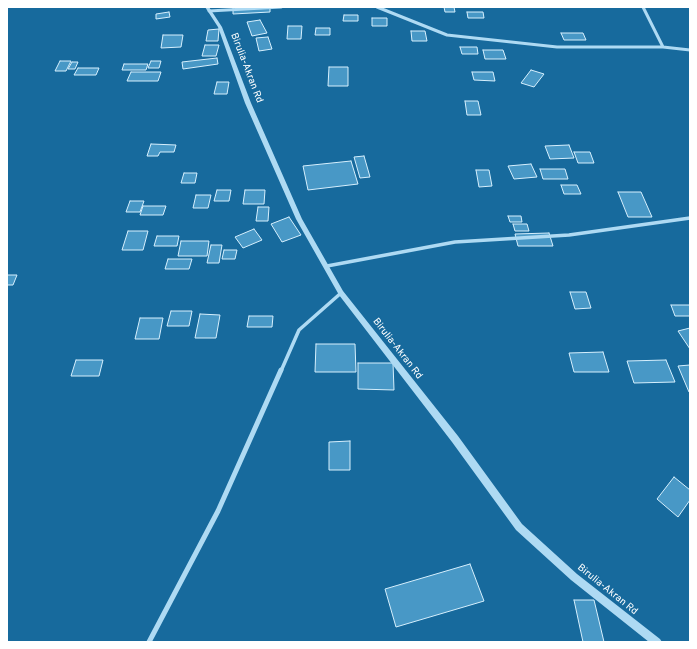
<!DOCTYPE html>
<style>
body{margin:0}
#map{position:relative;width:697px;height:649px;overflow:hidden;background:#176a9d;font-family:Overpass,sans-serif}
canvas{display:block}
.frame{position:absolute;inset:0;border:8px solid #fff;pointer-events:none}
</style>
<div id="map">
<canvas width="697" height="649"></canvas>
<div class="frame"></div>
</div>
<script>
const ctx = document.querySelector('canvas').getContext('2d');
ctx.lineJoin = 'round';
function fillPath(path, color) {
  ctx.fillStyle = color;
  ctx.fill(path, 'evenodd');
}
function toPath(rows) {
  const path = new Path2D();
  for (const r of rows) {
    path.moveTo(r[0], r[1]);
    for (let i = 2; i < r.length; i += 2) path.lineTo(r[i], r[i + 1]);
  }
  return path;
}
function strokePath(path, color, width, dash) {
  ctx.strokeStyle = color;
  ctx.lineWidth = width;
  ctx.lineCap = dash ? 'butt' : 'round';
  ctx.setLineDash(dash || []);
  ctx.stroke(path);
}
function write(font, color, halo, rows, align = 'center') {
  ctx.font = font + ' Overpass,sans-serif';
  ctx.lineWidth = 3;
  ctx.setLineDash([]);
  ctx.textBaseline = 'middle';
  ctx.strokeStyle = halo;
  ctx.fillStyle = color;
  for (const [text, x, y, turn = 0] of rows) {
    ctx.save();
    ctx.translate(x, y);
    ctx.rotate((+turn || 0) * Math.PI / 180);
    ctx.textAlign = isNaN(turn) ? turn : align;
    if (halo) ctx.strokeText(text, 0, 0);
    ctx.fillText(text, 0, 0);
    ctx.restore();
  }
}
const building = toPath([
 [233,7,270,7,270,12,233,14,233,7],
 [444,7,454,7,455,12,445,12,444,7],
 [169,12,170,17,156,19,156,14,169,12],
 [467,12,483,12,484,18,468,18,467,12],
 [344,15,358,15,358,21,343,21,344,15],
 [372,18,387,18,387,26,372,26,372,18],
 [260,20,267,33,252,36,247,22,260,20],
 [288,26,302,26,301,39,287,39,288,26],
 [316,28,330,28,330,35,315,35,316,28],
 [219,29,218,41,206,41,208,30,219,29],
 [411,31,425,31,427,41,412,41,411,31],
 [561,33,583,33,586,40,564,40,561,33],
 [163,35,183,35,181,47,161,48,163,35],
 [268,37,272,49,259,51,256,38,268,37],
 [205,45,219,45,216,56,202,56,205,45],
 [460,47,477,47,478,54,462,54,460,47],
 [483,50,503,50,506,59,485,59,483,50],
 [217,58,218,64,183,69,182,62,217,58],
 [60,61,71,61,66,71,55,71,60,61],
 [151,61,161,61,159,68,148,68,151,61],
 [72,62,78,62,75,69,68,69,72,62],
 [124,64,148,64,146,70,122,70,124,64],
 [329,67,348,67,348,86,328,86,329,67],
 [78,68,99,68,96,75,74,75,78,68],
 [531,70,544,74,534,87,521,83,531,70],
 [131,72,161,72,158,81,127,81,131,72],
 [472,72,493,72,495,81,474,80,472,72],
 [217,82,229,82,227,94,214,94,217,82],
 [465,101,478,101,481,115,467,115,465,101],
 [151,144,176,145,174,152,160,152,158,156,147,156,151,144],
 [569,145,574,158,550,159,545,146,569,145],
 [574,152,590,152,594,163,578,163,574,152],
 [364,156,370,177,360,178,354,157,364,156],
 [351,161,358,184,308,190,303,166,351,161],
 [531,164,537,177,514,179,508,166,531,164],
 [540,169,565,169,568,179,543,179,540,169],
 [476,170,489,170,492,186,479,187,476,170],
 [184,173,197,173,195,183,181,183,184,173],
 [561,185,577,185,581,194,564,194,561,185],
 [217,190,231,190,229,201,214,201,217,190],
 [245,190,265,190,264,204,243,204,245,190],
 [618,192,641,192,652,217,628,217,618,192],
 [196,195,211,195,208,208,193,208,196,195],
 [130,201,144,201,140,212,126,212,130,201],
 [143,206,166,206,163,215,140,215,143,206],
 [258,207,269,207,268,221,256,221,258,207],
 [508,216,521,216,522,222,510,222,508,216],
 [289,217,301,235,282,242,271,224,289,217],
 [513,224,527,224,529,231,515,231,513,224],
 [254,229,262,240,243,248,235,237,254,229],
 [128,231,148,231,143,250,122,250,128,231],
 [549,233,553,246,518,246,515,234,549,233],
 [157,236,179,236,177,246,154,246,157,236],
 [181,241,209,241,207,256,178,256,181,241],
 [211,245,222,245,219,263,207,263,211,245],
 [224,250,237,250,235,259,222,259,224,250],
 [168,259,192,259,189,269,165,269,168,259],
 [7,275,17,275,13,285,7,285,7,275],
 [570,292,586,292,591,308,575,309,570,292],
 [671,305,690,305,690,316,675,316,671,305],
 [171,311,192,311,189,326,167,326,171,311],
 [200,314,220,315,216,338,195,338,200,314],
 [249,316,273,316,272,327,247,327,249,316],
 [140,318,163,318,159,339,135,339,140,318],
 [690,328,690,349,678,331,690,328],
 [316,344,355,344,356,372,315,372,316,344],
 [603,352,609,372,574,372,569,353,603,352],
 [76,360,103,360,99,376,71,376,76,360],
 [666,360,675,382,634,383,627,361,666,360],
 [358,363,393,363,394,390,358,389,358,363],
 [690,365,690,392,689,392,678,366,690,365],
 [350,441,350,470,329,470,329,442,350,441],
 [674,477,690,490,690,500,678,517,657,499,674,477],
 [470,564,484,601,396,627,385,589,470,564],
 [574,600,594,600,604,642,583,642,574,600]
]);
fillPath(building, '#4898c6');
strokePath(building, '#d6effd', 1);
strokePath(toPath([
 [377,7,447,35,557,47,663,47,690,50],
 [643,7,663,47],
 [209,11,281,7]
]), '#aedaf3', 3);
strokePath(toPath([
 [327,266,455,242,569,235,690,218],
 [281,371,299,330,341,293]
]), '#aedaf3', 3.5);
strokePath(toPath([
 [149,642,218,511,281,370]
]), '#aedaf3', 5);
fillPath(toPath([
 [205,7,209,7,222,27,251,103,302,219,343,291,458,436,522,524,577,574,660,639,662,642,649,642,571,580,516,530,452,442,339,295,296,219,245,103,218,27,205,7]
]), '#aedaf3');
write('10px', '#fff', '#176a9d', [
 ["Birulia-Akran Rd",246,68,69],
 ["Birulia-Akran Rd",397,349,52],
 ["Birulia-Akran Rd",607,590,39]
]);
</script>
